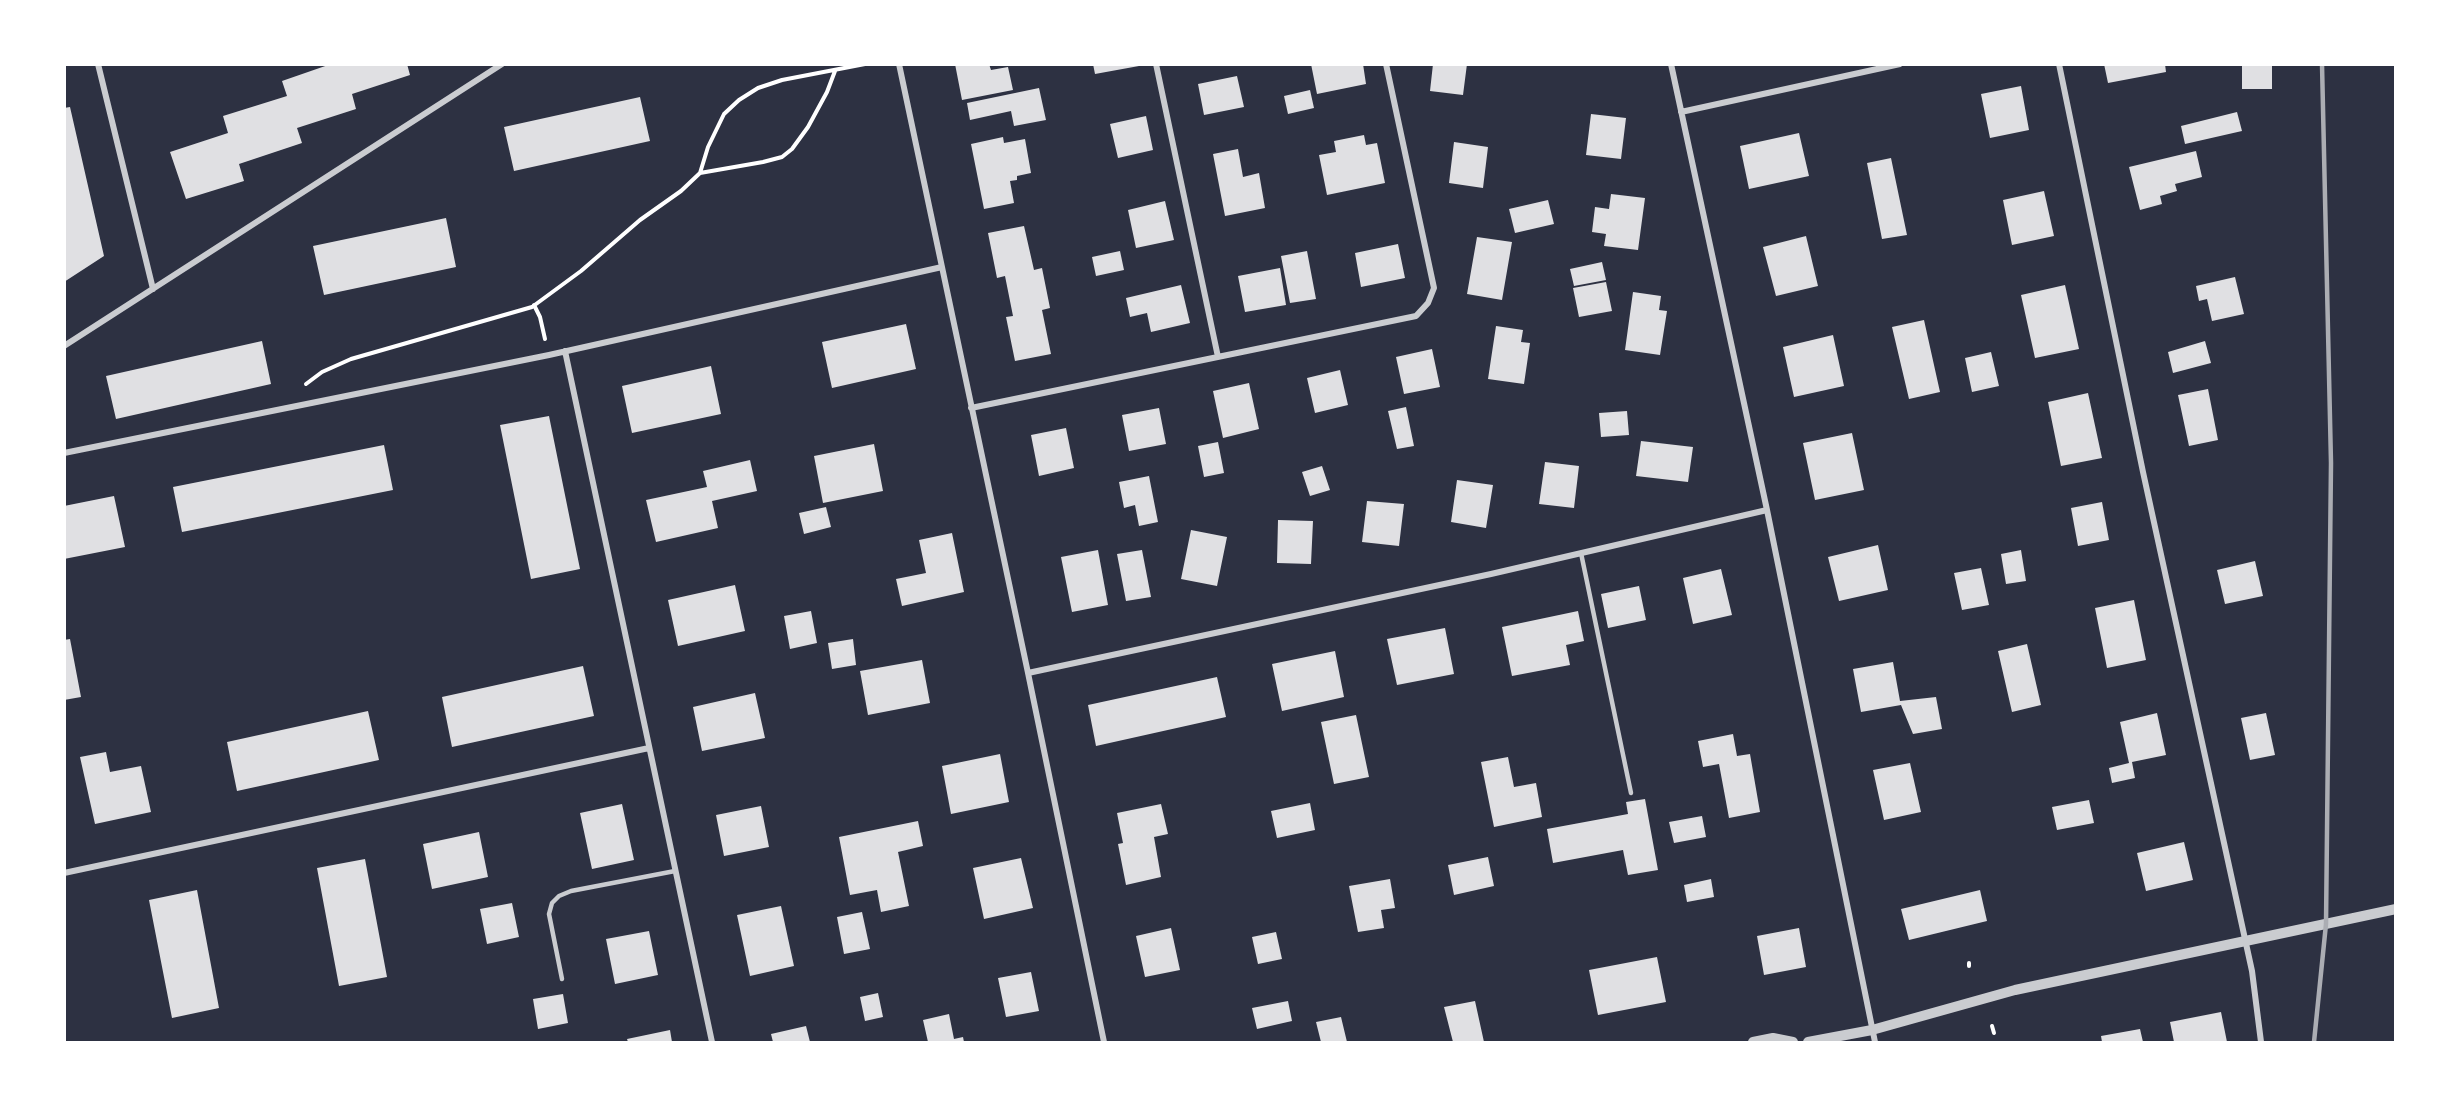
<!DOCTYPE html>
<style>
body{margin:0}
#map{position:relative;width:2460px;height:1107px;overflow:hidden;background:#2d3142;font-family:Inter,sans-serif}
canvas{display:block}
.frame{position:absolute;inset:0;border:66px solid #fff;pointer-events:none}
</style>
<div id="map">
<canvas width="2460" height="1107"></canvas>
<div class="frame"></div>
</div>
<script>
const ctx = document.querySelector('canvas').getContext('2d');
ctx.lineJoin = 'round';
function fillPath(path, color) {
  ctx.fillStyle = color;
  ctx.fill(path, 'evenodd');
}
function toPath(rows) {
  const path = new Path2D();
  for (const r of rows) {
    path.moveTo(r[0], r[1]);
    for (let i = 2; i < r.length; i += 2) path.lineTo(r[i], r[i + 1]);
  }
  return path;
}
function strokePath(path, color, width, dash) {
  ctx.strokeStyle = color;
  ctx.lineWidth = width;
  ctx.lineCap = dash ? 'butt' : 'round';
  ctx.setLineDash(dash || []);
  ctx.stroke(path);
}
fillPath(toPath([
 [331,64,407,64,410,75,352,94,356,109,297,128,302,143,239,164,244,181,186,199,170,152,228,133,223,116,287,96,282,81],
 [955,64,989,64,991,70,1008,67,1013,90,962,100],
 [1093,64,1139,64,1139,66,1095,74],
 [1311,64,1363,64,1366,84,1317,94],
 [1433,64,1467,64,1463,95,1430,91],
 [2104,64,2165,64,2166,72,2108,83],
 [2242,64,2272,64,2272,89,2242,89],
 [1237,76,1244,107,1204,115,1198,84],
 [2021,86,2029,130,1990,138,1981,94],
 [1039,88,1046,120,1014,126,1011,111,970,120,967,103],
 [1310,90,1314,108,1288,114,1284,96],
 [640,97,650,141,514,171,504,127],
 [70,107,104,256,64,282,64,108],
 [2237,112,2242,131,2185,144,2181,126],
 [1591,114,1626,118,1621,159,1586,155],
 [1146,116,1153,150,1118,158,1110,124],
 [1799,133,1809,176,1749,189,1740,146],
 [1364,135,1366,145,1377,143,1385,183,1327,195,1319,155,1336,152,1334,141],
 [1003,137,1004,143,1025,139,1031,173,1017,176,1017,180,1010,181,1014,203,984,209,971,144],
 [1454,142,1488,147,1483,188,1449,183],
 [1238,149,1243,177,1259,173,1265,208,1225,216,1213,154],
 [2196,151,2202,177,2175,184,2177,191,2160,196,2162,204,2140,210,2129,167],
 [1891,158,1907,235,1882,239,1867,163],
 [2044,191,2054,236,2012,245,2003,200],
 [1611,194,1645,198,1638,250,1604,246,1606,234,1592,232,1595,207,1609,209],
 [1548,200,1554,224,1515,233,1509,209],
 [1165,201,1174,240,1136,248,1128,210],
 [446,218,456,267,324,295,313,246],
 [1024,226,1034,270,1042,268,1050,308,1042,310,1051,354,1015,361,1006,317,1013,316,1005,276,997,278,988,233],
 [1806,236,1818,286,1776,296,1763,247],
 [1477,237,1512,242,1502,300,1467,294],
 [1398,244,1405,278,1361,287,1355,253],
 [1120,251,1124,270,1096,276,1092,257],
 [1307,251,1316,299,1290,303,1281,256],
 [1602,262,1606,280,1574,286,1570,269],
 [1280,268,1286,305,1245,312,1238,276],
 [2235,277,2244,314,2212,321,2207,299,2199,301,2196,286],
 [1606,282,1612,311,1579,317,1573,288],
 [1181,285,1190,323,1151,332,1147,313,1130,317,1126,298],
 [2065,285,2079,349,2035,358,2021,295],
 [1633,292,1661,296,1659,310,1667,311,1660,355,1625,350],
 [1924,320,1940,392,1909,399,1892,327],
 [906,324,916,369,832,388,822,342],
 [1496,326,1523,330,1521,342,1530,343,1524,384,1488,379],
 [1833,335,1844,386,1794,397,1783,347],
 [262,341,271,384,116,419,106,376],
 [2205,341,2211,363,2173,373,2168,352],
 [1432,349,1440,387,1404,394,1396,357],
 [1991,352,1999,386,1972,392,1965,358],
 [711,366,721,414,632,433,622,386],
 [1340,370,1348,405,1315,413,1307,378],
 [1249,383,1259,429,1223,438,1213,391],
 [2208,389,2218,440,2189,446,2178,395],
 [2088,393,2102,458,2061,466,2048,402],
 [1406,407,1414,446,1397,449,1388,411],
 [1159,408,1166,444,1129,451,1122,415],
 [1627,411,1629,435,1601,437,1599,413],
 [549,416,580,569,531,579,500,425],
 [1066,428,1074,468,1039,476,1031,435],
 [1852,433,1864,490,1815,500,1803,443],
 [1641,441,1693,447,1688,482,1636,476],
 [1218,442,1224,473,1204,477,1198,446],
 [874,444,883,491,823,503,814,456],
 [384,445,393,490,182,532,173,487],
 [750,460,757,491,712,501,718,528,656,542,646,500,707,487,703,471],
 [1545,462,1579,466,1574,508,1539,504],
 [1322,466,1330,490,1310,496,1302,472],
 [1149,476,1158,522,1139,526,1135,505,1124,508,1119,482],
 [1457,480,1493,485,1486,528,1451,522],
 [114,496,125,547,64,559,64,506],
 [1367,501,1404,504,1399,546,1362,542],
 [2102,502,2109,540,2078,546,2071,508],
 [826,507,831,527,804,534,799,513],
 [1278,520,1313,521,1311,564,1277,563],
 [1191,530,1227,537,1217,586,1181,579],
 [952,533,964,592,902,606,896,579,926,573,919,540],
 [1878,545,1888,590,1839,601,1828,557],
 [1098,550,1108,605,1072,612,1061,557],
 [1142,550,1151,597,1126,601,1117,554],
 [2021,550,2026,581,2006,584,2001,554],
 [2255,561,2263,596,2225,604,2217,570],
 [1981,568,1989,605,1962,610,1954,573],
 [1721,569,1732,615,1693,624,1683,578],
 [735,585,745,631,678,646,668,600],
 [1639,586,1646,620,1608,628,1601,594],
 [2134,600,2146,660,2107,668,2095,608],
 [811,611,817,643,790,649,784,616],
 [1578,611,1584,641,1566,645,1570,665,1512,676,1502,627],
 [1445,628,1454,674,1397,685,1387,639],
 [70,639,81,697,64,700,64,640],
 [853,639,856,665,832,669,828,643],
 [2027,644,2041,705,2012,712,1998,651],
 [1335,651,1344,697,1282,711,1272,664],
 [922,660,930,703,868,715,860,671],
 [1893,662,1900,701,1936,697,1942,729,1913,734,1901,705,1861,712,1853,669],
 [583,666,594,716,452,747,442,697],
 [1217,677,1226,717,1096,746,1088,705],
 [755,693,765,738,702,751,693,707],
 [368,711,379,760,237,791,227,742],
 [2157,713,2166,755,2132,762,2135,778,2112,783,2109,768,2129,763,2120,722],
 [2266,713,2275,755,2250,760,2241,718],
 [1356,715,1369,777,1334,784,1321,722],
 [1733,734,1737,756,1750,754,1760,812,1729,818,1719,764,1703,767,1698,741],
 [106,752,110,772,141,766,151,812,95,824,80,757],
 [1000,754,1009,802,951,814,942,766],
 [1508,757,1514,787,1536,783,1542,817,1494,827,1481,762],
 [1910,763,1921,812,1884,820,1873,770],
 [1645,799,1658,870,1628,875,1623,850,1553,863,1547,829,1628,814,1626,802],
 [2089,800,2094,823,2057,830,2052,807],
 [1310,803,1315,830,1277,838,1271,811],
 [622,804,634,860,592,869,580,813],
 [1161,804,1168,834,1154,837,1161,877,1126,885,1118,844,1123,843,1117,813],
 [761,806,769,847,724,856,716,815],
 [1702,816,1706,837,1674,843,1669,822],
 [918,821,923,846,898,852,909,906,881,912,877,890,850,895,839,837],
 [479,832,488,877,432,889,423,844],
 [2184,842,2193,880,2146,891,2137,853],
 [1488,857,1494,886,1454,895,1448,865],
 [1021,858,1033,908,984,919,973,868],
 [365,859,387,977,339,986,317,868],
 [1390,879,1395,908,1381,910,1384,928,1358,932,1349,886],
 [1711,879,1714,897,1687,902,1684,885],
 [197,890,219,1008,172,1018,149,900],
 [1980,890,1987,921,1909,940,1901,909],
 [512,903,519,937,487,944,480,909],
 [781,906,794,966,750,976,737,915],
 [862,912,870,949,844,954,837,917],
 [1171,928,1180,970,1145,977,1136,936],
 [1799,928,1806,967,1764,975,1757,936],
 [649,931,658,975,615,984,606,939],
 [1276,932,1282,959,1258,964,1252,937],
 [1657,957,1666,1002,1598,1015,1589,970],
 [1031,972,1039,1011,1006,1017,998,978],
 [878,993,883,1017,865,1021,860,997],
 [563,994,568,1023,538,1029,533,999],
 [1288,1001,1292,1021,1257,1029,1252,1008],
 [1475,1001,1484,1042,1453,1042,1444,1007],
 [2221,1012,2227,1042,2174,1042,2170,1022],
 [949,1014,954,1039,963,1037,964,1042,928,1042,923,1020],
 [1341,1017,1347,1042,1321,1042,1316,1022],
 [806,1026,810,1042,773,1042,771,1034],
 [2140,1029,2143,1042,2102,1042,2101,1036],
 [670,1030,672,1042,628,1042,627,1039]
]), '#e0e0e3');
strokePath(toPath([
 [700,173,763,162,782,157,792,149,808,127,827,92,835,71],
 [534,305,540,317,545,339],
 [306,384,322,372,351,359,532,307,581,271,640,220,681,191,700,173,708,147,724,114,739,100,758,88,782,80,865,64],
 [1969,963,1969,966],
 [1992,1026,1994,1033]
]), '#fff', 4);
strokePath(toPath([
 [1581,553,1631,793],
 [562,979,549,914,552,903,559,896,571,891,675,871]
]), '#caccd0', 4.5);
strokePath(toPath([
 [98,64,153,289],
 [899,64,1028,673,1104,1042],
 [1156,64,1218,357],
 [1671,64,1767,510,1875,1042],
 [2059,64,2143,472,2252,971,2261,1042],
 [1681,112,1900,64],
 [64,346,502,64],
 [565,351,712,1042],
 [971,408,1416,316,1428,303,1434,288,1386,64],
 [64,453,549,355,942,267],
 [1028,673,1491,574,1767,510],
 [64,873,649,748]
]), '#caccd0', 6);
strokePath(toPath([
 [1753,1042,1773,1038,1793,1042],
 [1808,1042,1872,1030,2015,990,2396,909]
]), '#caccd0', 10);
strokePath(toPath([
 [2314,1042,2326,924,2331,463,2322,64]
]), '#abadb3', 4.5);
</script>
